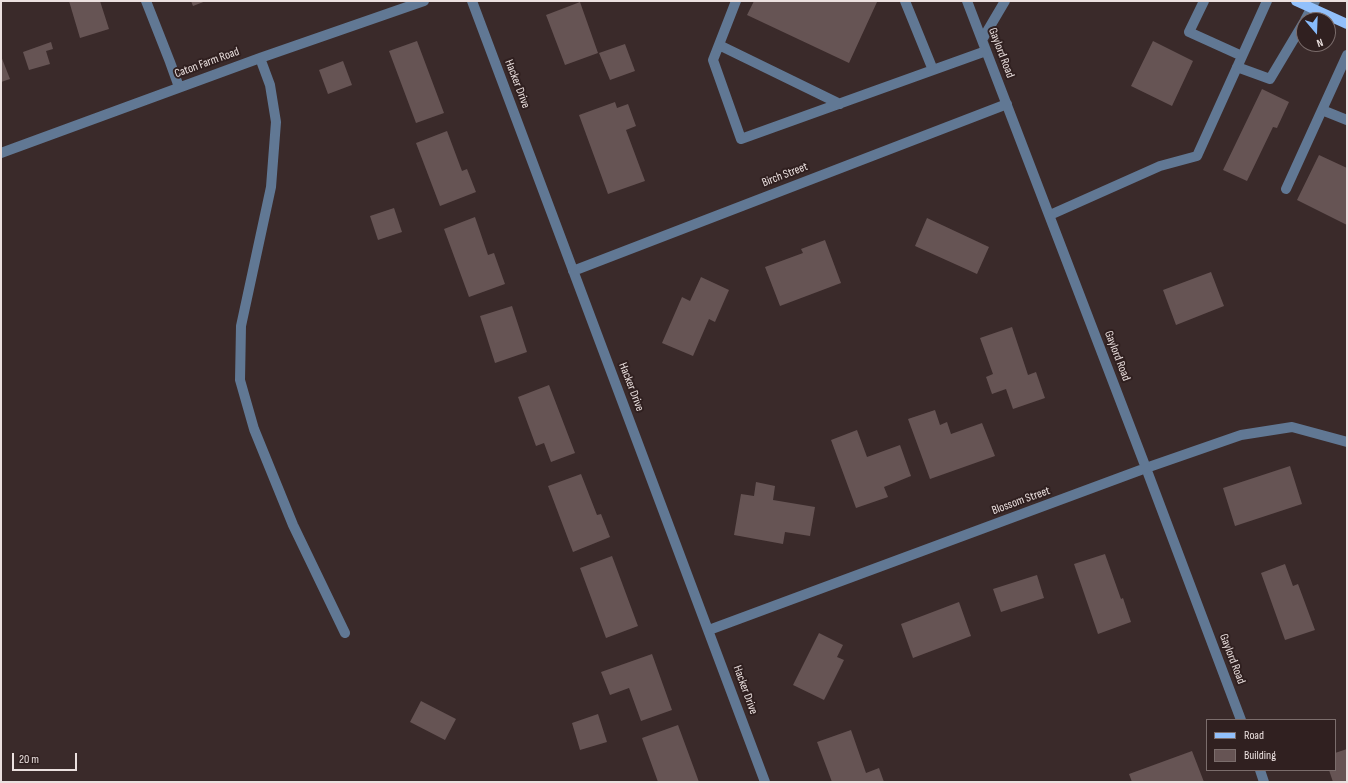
<!DOCTYPE html>
<style>
body{margin:0}
#map{position:relative;width:1348px;height:783px;overflow:hidden;background:#3a2a2a;font-family:"Sofia Sans Condensed",sans-serif}
canvas{display:block}
.frame{position:absolute;inset:0;border:2px solid #ebe0df;pointer-events:none}
.legend{position:absolute;left:1206px;top:719px;width:130px;height:52px;box-sizing:border-box;background:#302020;border:1px solid #7b6d6c;margin:0;padding:5px 7px;list-style:none;font-size:12px;color:#ebe0df}
.legend li{display:flex;align-items:center;gap:8px;height:20px}
.legend b{width:20px;border:1px solid #7b6d6c}
.north{position:absolute;left:1296px;top:12px;width:40px;height:40px;box-sizing:border-box;background:#302020;border:1px solid #7b6d6c;border-radius:50%;rotate:161deg;font-size:11px;font-weight:700;line-height:16px;text-align:center;color:#ebe0df}
.north::after{content:'';display:block;margin:auto;width:14px;height:18px;background:#87bbfb;clip-path:polygon(50% 0,100% 100%,50% 72%,0 100%)}
.scale{position:absolute;left:12px;top:753px;width:65px;height:18px;box-sizing:border-box;border:2px solid #ebe0df;border-top:0;padding-left:5px;font-size:12px;line-height:14px;white-space:nowrap;color:#ebe0df;-webkit-text-stroke:3px #302020;paint-order:stroke}
</style>
<div id="map">
<canvas width="1348" height="783"></canvas>
<div class="frame"></div>
<ul class="legend">
<li><b style="height:5px;background:#92c0fb"></b>Road</li>
<li><b style="height:11px;background:#665454"></b>Building</li>
</ul>
<div class="north">N</div>
<div class="scale">20 m</div>
</div>
<script>
const ctx = document.querySelector('canvas').getContext('2d');
ctx.lineJoin = 'round';
function fillPath(path, color) {
  ctx.fillStyle = color;
  ctx.fill(path, 'evenodd');
}
function toPath(rows) {
  const path = new Path2D();
  for (const r of rows) {
    path.moveTo(r[0], r[1]);
    for (let i = 2; i < r.length; i += 2) path.lineTo(r[i], r[i + 1]);
  }
  return path;
}
function strokePath(path, color, width, dash) {
  ctx.strokeStyle = color;
  ctx.lineWidth = width;
  ctx.lineCap = dash ? 'butt' : 'round';
  ctx.setLineDash(dash || []);
  ctx.stroke(path);
}
function write(font, color, halo, rows, align = 'center') {
  ctx.font = font + ' "Sofia Sans Condensed",sans-serif';
  ctx.lineWidth = 4;
  ctx.setLineDash([]);
  ctx.textBaseline = 'middle';
  ctx.strokeStyle = halo;
  ctx.fillStyle = color;
  for (const [text, x, y, turn = 0] of rows) {
    ctx.save();
    ctx.translate(x, y);
    ctx.rotate((+turn || 0) * Math.PI / 180);
    ctx.textAlign = isNaN(turn) ? turn : align;
    if (halo) ctx.strokeText(text, 0, 0);
    ctx.fillText(text, 0, 0);
    ctx.restore();
  }
}
fillPath(toPath([
 [69,1,100,1,109,29,80,38],
 [191,1,206,1,193,6],
 [754,1,874,1,877,2,849,63,747,15],
 [580,2,598,53,565,65,546,15],
 [417,41,444,113,416,123,389,51],
 [1153,41,1193,61,1172,106,1131,86],
 [51,42,53,49,46,51,50,64,29,70,23,52],
 [625,44,635,71,610,80,599,53],
 [1,56,10,79,1,82],
 [343,61,352,85,328,94,319,70],
 [1262,89,1289,102,1277,128,1273,127,1247,181,1223,170],
 [615,102,617,108,628,104,636,126,626,130,645,181,608,194,579,115],
 [447,131,462,171,467,169,476,192,440,206,416,143],
 [1319,155,1347,168,1347,225,1297,200],
 [394,208,402,232,378,240,370,216],
 [475,217,488,255,494,253,505,284,469,297,444,229],
 [927,218,989,247,977,274,915,246],
 [825,240,841,283,780,306,765,267,803,253,801,249],
 [1211,272,1224,306,1176,325,1163,290],
 [701,277,729,290,715,322,709,319,693,356,662,343,682,297,690,301],
 [512,306,527,352,495,363,480,316],
 [1012,327,1028,375,1036,372,1045,398,1013,409,1006,389,992,394,986,377,993,374,980,338],
 [549,385,575,453,551,462,544,443,536,446,518,397],
 [935,410,940,425,947,422,951,434,982,423,995,456,930,479,908,419],
 [857,430,867,457,900,445,911,476,884,487,888,497,856,508,831,440],
 [1290,466,1302,504,1235,526,1223,488],
 [581,474,597,515,601,514,610,537,573,552,548,486],
 [756,482,775,486,773,500,815,507,810,536,785,532,783,544,734,535,741,494,754,496],
 [1105,554,1121,599,1123,598,1131,622,1098,634,1074,564],
 [612,556,638,626,606,638,580,568],
 [1285,564,1293,586,1298,584,1315,630,1285,640,1261,573],
 [1037,575,1044,598,1001,612,993,589],
 [959,602,971,636,913,658,901,624],
 [819,633,843,645,837,657,844,660,824,700,793,685],
 [652,654,672,710,641,721,629,688,610,695,601,672],
 [421,701,456,719,445,740,410,722],
 [598,714,607,742,580,750,572,723],
 [678,725,699,782,658,782,642,738],
 [851,730,866,773,879,768,884,782,832,782,817,742],
 [1347,749,1347,782,1333,782,1329,770,1335,770,1335,753],
 [1192,751,1204,782,1132,782,1129,774]
]), '#665454');
strokePath(toPath([
 [146,1,170,62,179,87],
 [472,1,765,782],
 [736,1,713,60,741,139,986,51],
 [905,1,933,70],
 [967,1,1146,468,1241,720],
 [1204,1,1189,32,1242,56],
 [1305,20,1315,1],
 [982,40,1005,1],
 [719,45,840,104],
 [260,58,270,85,276,122,271,187,241,326,240,380,254,429,293,525,345,633],
 [1237,67,1270,79,1304,22],
 [1322,110,1347,120],
 [1,153,260,58,424,1],
 [1286,189,1347,55],
 [1050,215,1160,166,1197,156,1267,1],
 [573,271,1007,104],
 [709,630,1146,468,1241,435,1292,427,1347,442],
 [1260,770,1264,782]
]), '#617894', 10);
strokePath(toPath([
 [1296,1,1347,24]
]), '#92c0fb', 10);
write('12px', '#ebe0df', '#302020', [
 ["Gaylord Road",1001,53,69],
 ["Caton Farm Road",207,63,-20],
 ["Hacker Drive",517,84,69],
 ["Birch Street",785,175,-21],
 ["Gaylord Road",1117,356,69],
 ["Hacker Drive",631,387,69],
 ["Blossom Street",1021,501,-20],
 ["Gaylord Road",1232,659,69],
 ["Hacker Drive",745,690,70]
]);
</script>
